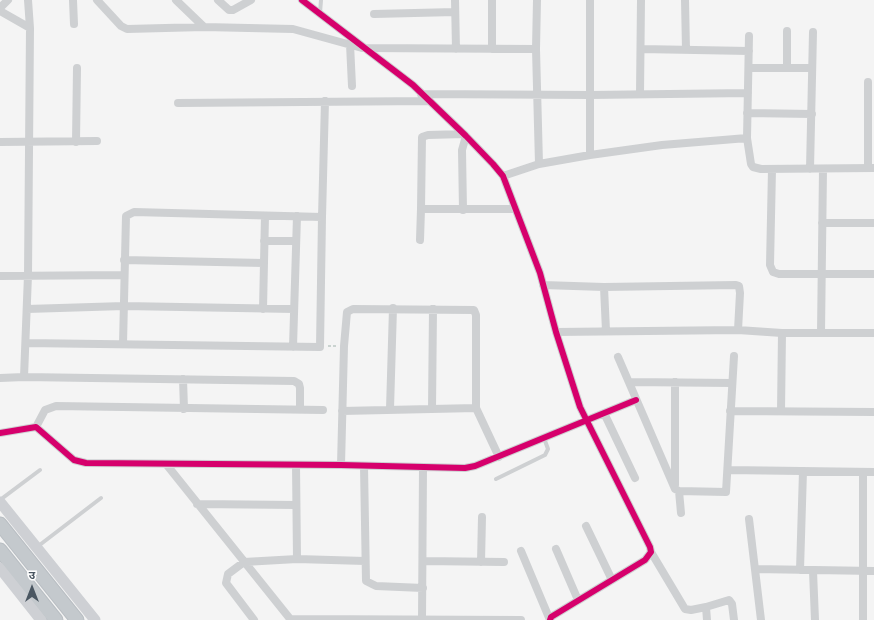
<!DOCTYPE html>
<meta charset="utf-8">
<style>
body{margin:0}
#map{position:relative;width:874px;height:620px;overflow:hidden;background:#f4f4f4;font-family:Figtree,"Noto Sans Devanagari",sans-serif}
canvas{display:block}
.north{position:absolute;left:12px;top:568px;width:40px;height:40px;-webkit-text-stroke:3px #fff;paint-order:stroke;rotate:0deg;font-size:11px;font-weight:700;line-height:16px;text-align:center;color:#4a5661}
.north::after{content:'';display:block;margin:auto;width:14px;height:18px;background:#4a5661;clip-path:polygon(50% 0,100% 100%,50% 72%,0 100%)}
</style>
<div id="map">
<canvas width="874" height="620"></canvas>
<div class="north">उ</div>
</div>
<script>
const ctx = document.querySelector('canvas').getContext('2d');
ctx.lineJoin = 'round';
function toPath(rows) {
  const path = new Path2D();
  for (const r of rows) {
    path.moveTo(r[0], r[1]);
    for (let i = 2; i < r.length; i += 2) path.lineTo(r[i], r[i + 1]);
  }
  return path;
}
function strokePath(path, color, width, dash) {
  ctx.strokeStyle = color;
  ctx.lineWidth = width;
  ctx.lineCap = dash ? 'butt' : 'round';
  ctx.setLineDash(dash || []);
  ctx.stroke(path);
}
const trunk = toPath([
 [0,524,77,620],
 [0,550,56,620]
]);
strokePath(trunk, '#b9bec3', 15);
strokePath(toPath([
 [328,346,336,346]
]), '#bcc7c4', 1.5, [3, 2]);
strokePath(toPath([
 [320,13,321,0],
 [496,479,545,455,548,449,544,438],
 [0,500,40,470],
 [37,547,101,498]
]), '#ced0d2', 4);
strokePath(toPath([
 [28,0,30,28],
 [73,0,74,24],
 [97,0,121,26,127,29,204,27,293,29,362,48,536,49],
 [176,0,204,27],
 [218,0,229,10,233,10,251,0],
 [302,0,413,85,466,136,493,164,503,176,540,273,556,332,580,407,650,547,651,552,645,560,551,617,550,620],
 [455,0,456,49],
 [492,0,492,49],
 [537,0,536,49,539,164],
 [590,0,590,155],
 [685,0,686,50],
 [0,8,8,0],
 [0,11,30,28,28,275,24,377,0,378],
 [374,14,455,12],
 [787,31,787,68],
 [749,36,747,138,751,164,753,167,761,169,874,168],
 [350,44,352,86],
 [641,49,749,51],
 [749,68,812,68],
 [868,82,868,168],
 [421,94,590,95,748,93],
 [640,94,641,0],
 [178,103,429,101],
 [747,113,812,114],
 [464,134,428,135,422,137,421,209,514,209],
 [0,142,97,141],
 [76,142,77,68],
 [772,169,770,265,773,272,779,274,874,274],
 [810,169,813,32],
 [503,176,539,164,590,155,662,145,747,138],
 [463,210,462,150,466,136],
 [822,223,874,223],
 [420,240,421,209],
 [264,241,296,241],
 [124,260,263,263],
 [0,276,124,275],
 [543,285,604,287,736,285,739,286,740,293,738,330],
 [604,287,606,331],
 [27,309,124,306,294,309],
 [263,309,265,216],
 [556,332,738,330,782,333,874,333],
 [821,333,823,169],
 [26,343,320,347,322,217],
 [123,344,126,216,134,212,322,217,325,101],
 [293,347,297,216],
 [618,357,675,489,679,491,726,492,734,356],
 [24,377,294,381,299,384,300,388,300,409],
 [183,379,184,409],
 [629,382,732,383],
 [390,409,393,308],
 [432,409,433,309],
 [342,411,476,408],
 [730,411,874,412],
 [781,411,782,333],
 [604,413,635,478],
 [36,427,45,410,56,406,323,410],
 [0,433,36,427,74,460,86,463,341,465,465,468,475,466,636,400],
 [166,464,291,620],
 [296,465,297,559],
 [341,465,344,346,347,312,353,309,474,310,476,315,476,408,499,457],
 [364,466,366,581,376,586,423,588],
 [728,470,874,472],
 [675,485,675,382],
 [679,491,681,513],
 [197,504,296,505],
 [749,519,761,620],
 [586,526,612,580],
 [556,549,578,600],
 [521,551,550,620],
 [651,552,685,609,691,610,706,607,729,600,732,604,734,620],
 [423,561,504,562],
 [481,562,482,517],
 [755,569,874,571],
 [800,570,803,471],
 [813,571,815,620],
 [706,607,707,620],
 [290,619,521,620],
 [254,620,226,583,228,574,244,562,297,559,365,561],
 [422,620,423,468],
 [863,620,863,472]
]), '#ced0d2', 8);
strokePath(toPath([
 [0,502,95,620],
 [0,568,41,620]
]), '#ced0d4', 11);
strokePath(trunk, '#c4c9cd', 13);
strokePath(toPath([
 [302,0,413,85,466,136,493,164,503,176,540,273,556,332,580,407,650,547,651,552,645,560,551,617,550,620],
 [0,433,36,427,74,460,86,463,341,465,465,468,475,466,636,400]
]), '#d6006c', 6);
</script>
